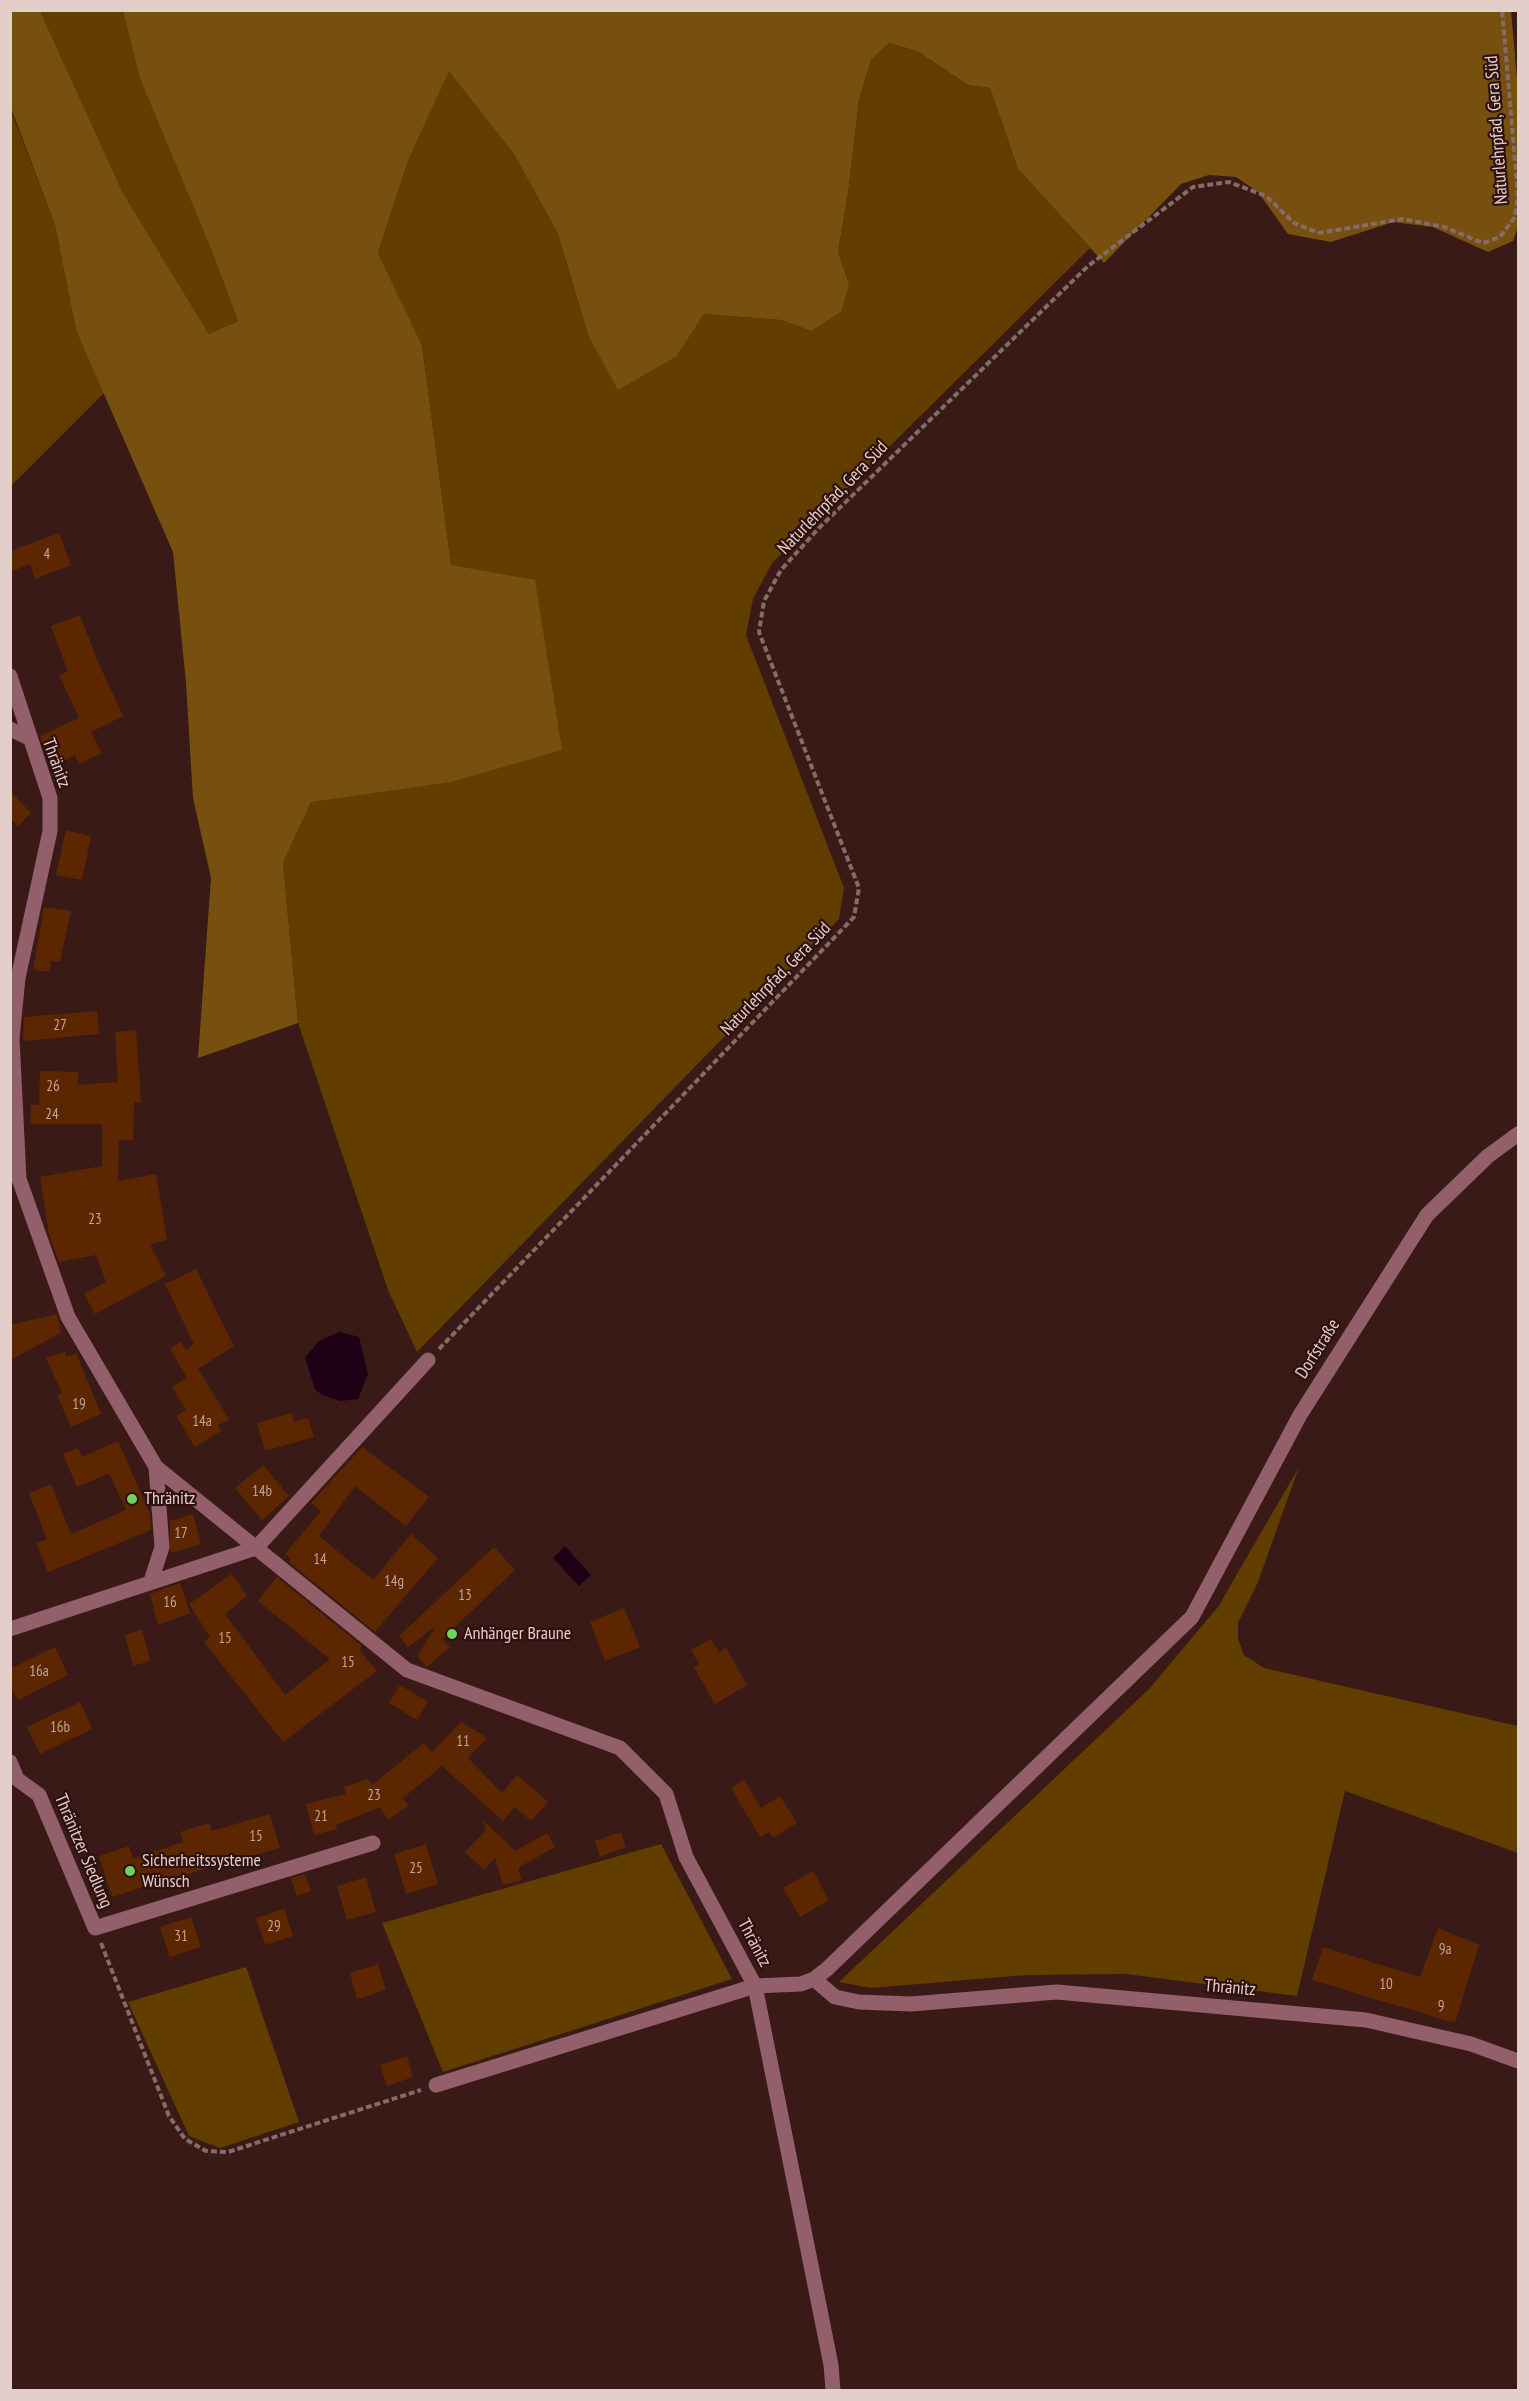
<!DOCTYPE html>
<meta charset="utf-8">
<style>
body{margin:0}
#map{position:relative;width:1529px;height:2401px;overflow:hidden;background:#391a17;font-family:"PT Sans Narrow",sans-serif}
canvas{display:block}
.frame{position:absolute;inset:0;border:12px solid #e3ceca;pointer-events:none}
</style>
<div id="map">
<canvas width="1529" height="2401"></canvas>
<div class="frame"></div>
</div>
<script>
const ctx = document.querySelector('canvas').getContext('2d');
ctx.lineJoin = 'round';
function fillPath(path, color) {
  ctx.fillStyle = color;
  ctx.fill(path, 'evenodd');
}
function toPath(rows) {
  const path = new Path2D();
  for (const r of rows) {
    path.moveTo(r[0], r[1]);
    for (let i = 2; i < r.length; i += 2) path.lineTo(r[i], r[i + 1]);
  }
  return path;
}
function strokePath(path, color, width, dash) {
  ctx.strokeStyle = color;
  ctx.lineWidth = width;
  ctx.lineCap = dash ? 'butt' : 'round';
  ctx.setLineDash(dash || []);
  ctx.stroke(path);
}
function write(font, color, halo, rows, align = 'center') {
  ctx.font = font + ' "PT Sans Narrow",sans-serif';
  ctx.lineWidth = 4.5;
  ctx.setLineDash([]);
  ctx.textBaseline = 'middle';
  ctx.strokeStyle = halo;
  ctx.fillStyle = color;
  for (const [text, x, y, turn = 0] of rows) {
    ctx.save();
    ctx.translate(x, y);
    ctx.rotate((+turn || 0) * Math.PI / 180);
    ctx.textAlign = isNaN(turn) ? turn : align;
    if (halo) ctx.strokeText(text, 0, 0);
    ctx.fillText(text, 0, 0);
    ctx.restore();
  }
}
fillPath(toPath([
 [40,11,123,11,140,79,211,249,238,321,209,334,123,193],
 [889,43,917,51,968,85,990,88,1018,169,1090,248,772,563,753,599,746,635,844,888,839,919,417,1352,388,1290,298,1023,283,863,311,802,451,566,422,345,378,253,408,161,449,70,514,154,558,234,588,335,677,356,704,314,781,320,811,331,849,284,838,252,848,193,859,100,871,60],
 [10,108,55,225,76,330,105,392,11,486],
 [1299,1467,1258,1582,1238,1623,1238,1639,1244,1655,1264,1668,1518,1726,1518,1853,1345,1791,1297,1996,1126,1974,1026,1975,871,1988,839,1982,1149,1689,1218,1607],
 [661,1844,732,1979,443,2072,382,1923],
 [246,1967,299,2122,220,2148,189,2136,128,2002]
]), '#613d00');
fillPath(toPath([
 [13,10,40,11,123,193,209,334,238,321,211,249,140,79,123,11,1511,11,1518,89,1518,227,1513,241,1488,252,1433,227,1393,222,1331,242,1288,234,1258,192,1236,177,1209,175,1181,184,1104,263,1018,169,990,88,968,85,917,51,889,43,871,60,859,100,848,193,838,252,849,284,841,312,811,331,781,320,704,314,677,356,618,390,588,335,558,234,514,154,449,71,408,161,378,253,422,345,451,565,535,580,562,750,451,782,311,802,283,863,298,1023,198,1058,211,878,193,798,186,683,173,552,76,330,55,225,11,108,10,12]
]), '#775010');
fillPath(toPath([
 [339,1332,359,1337,368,1374,358,1399,340,1401,322,1395,315,1389,305,1358,319,1341],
 [565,1546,591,1575,579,1586,553,1558]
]), '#1d0013');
fillPath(toPath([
 [59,533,71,565,35,579,30,564,10,572,10,551],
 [80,615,98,662,123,716,91,732,102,753,79,764,75,755,51,767,40,736,79,718,59,675,68,671,51,626],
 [10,791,31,813,18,826,10,818],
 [66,830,91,836,82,880,56,875],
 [44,907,71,911,60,962,51,961,49,972,33,970],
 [97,1011,99,1034,23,1041,24,1017],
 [136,1030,141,1102,134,1102,133,1140,119,1140,118,1181,156,1174,167,1240,150,1244,166,1276,95,1314,84,1294,106,1282,96,1255,59,1262,49,1234,40,1177,102,1166,102,1124,30,1124,31,1105,39,1105,40,1071,78,1072,78,1085,118,1082,115,1032],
 [196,1269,234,1346,198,1369,229,1419,218,1426,221,1431,195,1447,176,1416,186,1410,172,1387,187,1378,170,1348,181,1342,186,1350,194,1344,165,1284],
 [57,1314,61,1333,10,1360,10,1325],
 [65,1352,66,1357,76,1353,101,1414,71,1427,57,1395,62,1393,46,1358],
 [292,1413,294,1422,308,1418,314,1437,265,1451,257,1423],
 [118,1441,150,1514,151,1530,48,1572,36,1543,47,1539,29,1493,51,1484,71,1534,126,1510,109,1473,77,1487,63,1454,78,1448,82,1457],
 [362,1447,429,1497,406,1526,355,1486,319,1536,373,1580,411,1534,438,1558,375,1632,289,1562,291,1559,285,1554,321,1511,311,1503],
 [263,1465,289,1496,262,1520,235,1488],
 [193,1514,201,1544,170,1553,170,1521],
 [494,1547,515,1570,442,1639,450,1647,427,1667,417,1656,436,1626,408,1647,399,1636],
 [232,1574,247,1596,225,1614,285,1695,330,1659,258,1601,277,1577,362,1646,359,1650,377,1671,283,1742,204,1642,210,1637,189,1604],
 [180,1583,190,1613,158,1625,150,1594],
 [624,1608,640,1647,605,1661,590,1622],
 [142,1629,150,1661,133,1666,125,1635],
 [711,1639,719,1652,726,1648,747,1685,715,1704,694,1667,699,1664,691,1650],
 [55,1647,68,1675,18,1700,10,1686,10,1669],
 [400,1685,428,1702,417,1720,389,1703],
 [80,1702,92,1729,40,1754,27,1727],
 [461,1722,487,1738,468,1758,502,1793,517,1775,548,1802,531,1821,515,1807,503,1821,442,1766,403,1798,408,1806,388,1820,380,1807,336,1825,337,1829,314,1835,306,1804,346,1794,344,1787,368,1779,372,1785,424,1743,432,1752],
 [744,1780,761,1808,780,1796,797,1823,773,1838,769,1832,760,1837,731,1788],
 [270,1814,280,1848,241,1859,240,1856,156,1886,155,1883,112,1897,99,1856,129,1846,133,1859,183,1842,180,1832,209,1823,212,1831],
 [483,1820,515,1851,547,1833,555,1847,518,1868,522,1880,503,1885,495,1858,484,1870,465,1852,486,1830],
 [621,1832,626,1847,600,1857,595,1841],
 [426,1844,438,1884,406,1894,394,1854],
 [813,1871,829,1900,800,1917,783,1888],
 [305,1874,311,1891,297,1896,291,1878],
 [366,1877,376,1912,347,1920,337,1886],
 [284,1909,293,1936,265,1945,256,1918],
 [191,1917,201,1947,170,1957,160,1927],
 [1438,1928,1479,1945,1455,2023,1312,1980,1323,1947,1420,1977],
 [378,1964,386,1990,357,1999,350,1973],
 [407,2056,413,2077,387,2086,380,2065]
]), '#5c2700');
strokePath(toPath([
 [439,1349,854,917,859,888,759,632,764,601,781,570,819,528,1088,266,1193,187,1229,182,1266,196,1294,223,1319,233,1403,219,1444,227,1483,243,1500,237,1515,217,1518,195,1502,10],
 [101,1943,169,2116,185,2139,206,2151,228,2152,421,2090]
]), '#866b68', 4, [6, 3]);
strokePath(toPath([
 [10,676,50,798,50,831,18,978,12,1038,19,1179,68,1317,156,1467,407,1670,620,1748,666,1794,686,1857,755,1986,831,2365,833,2390],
 [10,729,29,738],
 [151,1581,162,1547,156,1467],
 [10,1629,256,1548,428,1360],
 [10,1762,17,1779,39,1795,95,1928,373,1843],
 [814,1979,827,1969,1192,1617,1300,1415,1427,1215,1488,1156,1518,1134],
 [436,2085,755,1986,801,1984,814,1979,835,1997,859,2002,911,2004,1057,1992,1366,2020,1471,2044,1518,2061]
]), '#925f6a', 15);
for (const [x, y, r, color] of [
 [132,1499,6,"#6fd360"],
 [452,1634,6,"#6fd360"],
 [130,1871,6,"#6fd360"]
]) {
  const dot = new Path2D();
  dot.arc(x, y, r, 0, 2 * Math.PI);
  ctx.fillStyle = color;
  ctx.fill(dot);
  strokePath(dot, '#2e110e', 2);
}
write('15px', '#c1a498', null, [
 ["4",47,555],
 ["27",60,1026],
 ["26",53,1087],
 ["24",52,1115],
 ["23",95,1220],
 ["19",79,1405],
 ["14a",202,1422],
 ["14b",262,1492],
 ["17",181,1534],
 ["14",320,1560],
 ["14g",394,1582],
 ["13",465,1596],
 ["16",170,1603],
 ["15",225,1639],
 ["15",348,1663],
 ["16a",39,1672],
 ["16b",60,1728],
 ["11",463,1742],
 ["23",374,1796],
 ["21",321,1817],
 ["15",256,1837],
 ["25",416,1869],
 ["29",274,1927],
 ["31",181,1937],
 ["9a",1445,1950],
 ["10",1386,1985],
 ["9",1441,2007]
]);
write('18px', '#e3ceca', '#2e110e', [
 ["Naturlehrpfad, Gera Süd",1497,130,-94],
 ["Naturlehrpfad, Gera Süd",833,498,-46],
 ["Thränitz",56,763,70],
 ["Naturlehrpfad, Gera Süd",776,979,-46],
 ["Dorfstraße",1318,1349,-58],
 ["Thränitzer Siedlung",83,1851,67],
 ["Thränitz",754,1943,62],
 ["Thränitz",1230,1988,5]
]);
write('18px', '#e3ceca', '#2e110e', [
 ["Thränitz",144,1499],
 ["Anhänger Braune",464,1634],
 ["Sicherheitssysteme",142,1861],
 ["Wünsch",142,1882]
], 'left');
</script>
